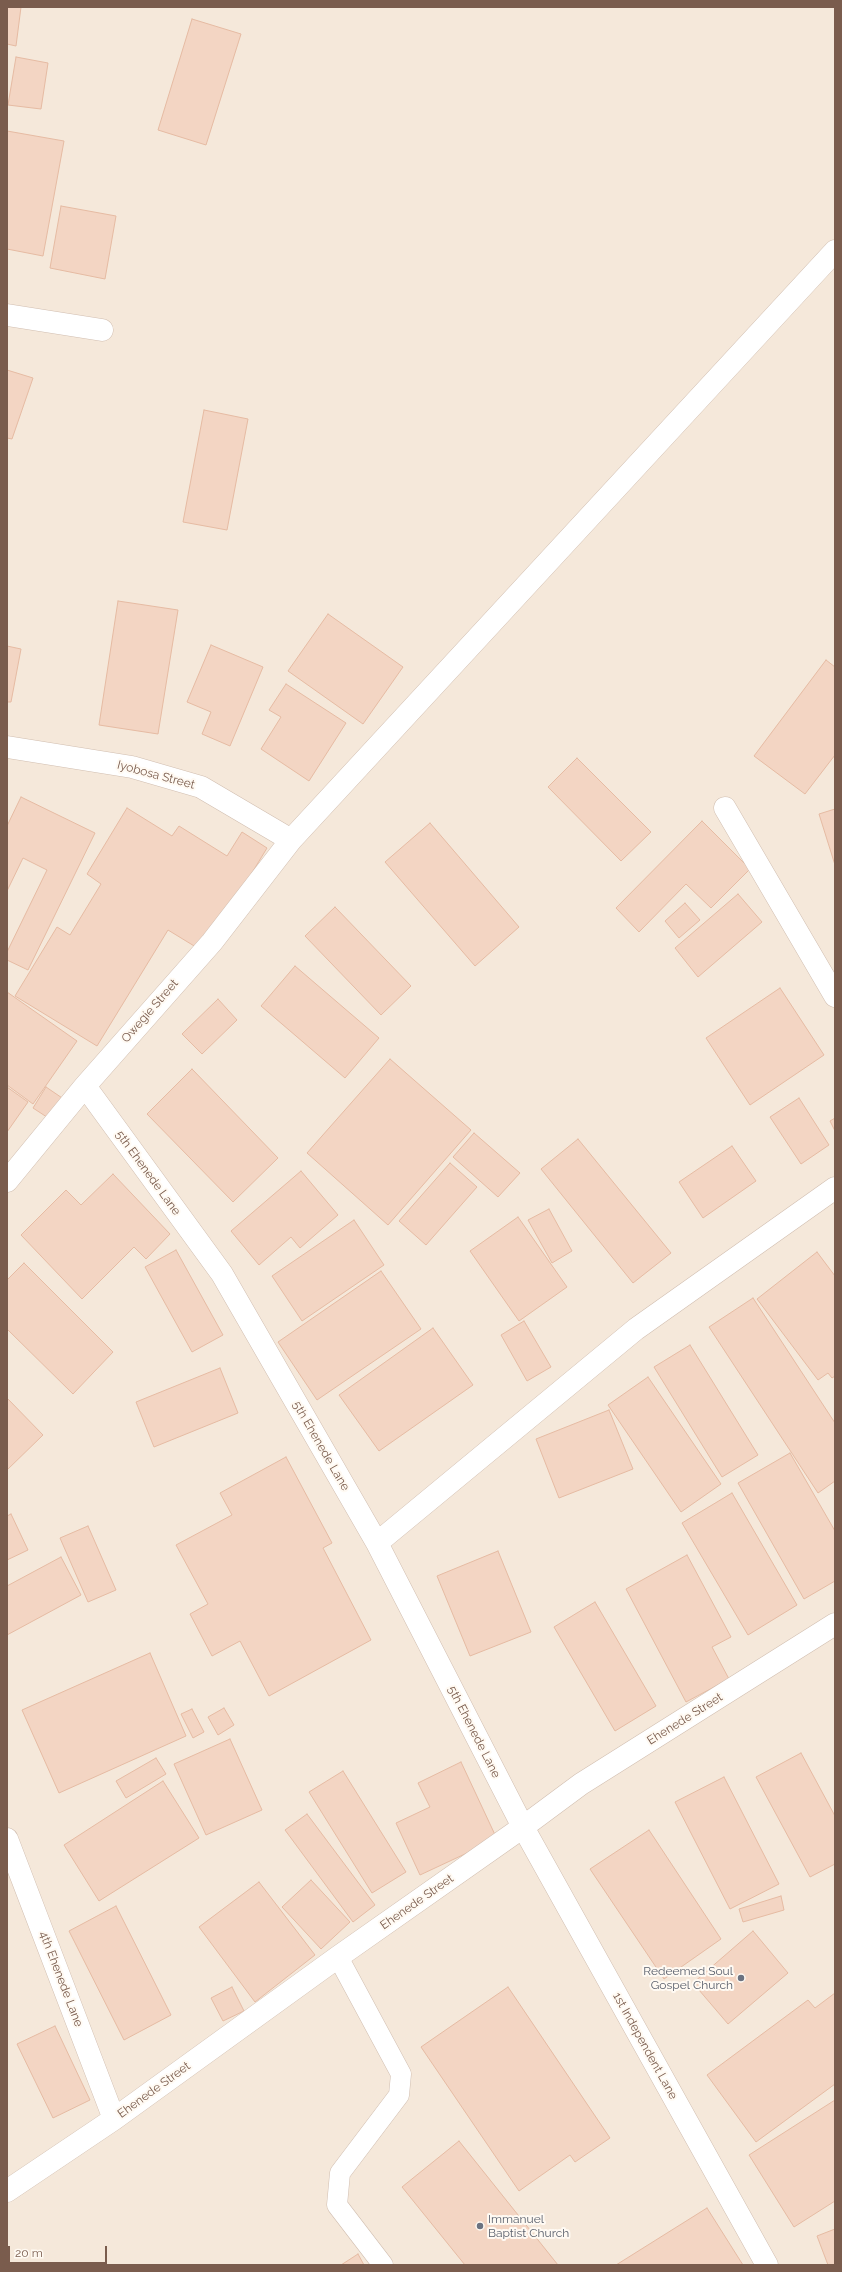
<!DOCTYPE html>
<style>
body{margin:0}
#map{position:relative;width:842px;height:2272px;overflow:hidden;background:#fdf6ec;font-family:Raleway,sans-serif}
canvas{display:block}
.frame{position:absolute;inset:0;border:8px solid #7a5c4d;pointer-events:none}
.scale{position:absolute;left:8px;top:2246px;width:99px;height:18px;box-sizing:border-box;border:2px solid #7a5c4d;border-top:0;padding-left:5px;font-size:12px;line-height:14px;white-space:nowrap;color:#7a5c4d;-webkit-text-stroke:3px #fffaf3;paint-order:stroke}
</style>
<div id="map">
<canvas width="842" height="2272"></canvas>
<div class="frame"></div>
<div class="scale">20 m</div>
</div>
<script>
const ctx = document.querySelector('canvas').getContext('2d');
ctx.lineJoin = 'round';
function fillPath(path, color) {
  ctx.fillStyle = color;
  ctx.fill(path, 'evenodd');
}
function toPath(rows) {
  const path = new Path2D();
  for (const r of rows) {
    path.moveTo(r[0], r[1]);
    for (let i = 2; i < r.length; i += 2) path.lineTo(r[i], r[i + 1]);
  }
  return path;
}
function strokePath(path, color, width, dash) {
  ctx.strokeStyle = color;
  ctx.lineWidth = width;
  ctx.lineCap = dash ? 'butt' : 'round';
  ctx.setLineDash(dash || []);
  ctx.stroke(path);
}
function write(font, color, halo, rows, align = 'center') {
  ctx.font = font + ' Raleway,sans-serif';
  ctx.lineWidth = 4;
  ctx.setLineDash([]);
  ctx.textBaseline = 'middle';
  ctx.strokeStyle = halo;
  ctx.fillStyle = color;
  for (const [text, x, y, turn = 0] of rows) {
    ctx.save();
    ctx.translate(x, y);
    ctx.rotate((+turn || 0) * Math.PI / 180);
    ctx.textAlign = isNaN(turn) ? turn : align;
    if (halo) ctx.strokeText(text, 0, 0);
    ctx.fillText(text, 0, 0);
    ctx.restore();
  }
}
fillPath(toPath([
 [7,7,835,7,835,2265,7,2265]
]), '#f5e8da');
const building = toPath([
 [7,7,21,7,16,46,7,44,7,7],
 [192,19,241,34,206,145,158,130,192,19],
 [16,57,48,63,41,109,8,105,16,57],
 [7,131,64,141,43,256,7,249,7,131],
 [61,206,116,216,105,279,50,268,61,206],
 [7,370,33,378,12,439,7,438,7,370],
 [204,410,248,419,227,530,183,522,204,410],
 [118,601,178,610,158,734,99,725,118,601],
 [328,614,403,667,363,724,288,671,328,614],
 [211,645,263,667,230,746,202,734,211,712,187,702,211,645],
 [7,646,21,649,11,702,7,702,7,646],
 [826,660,835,667,835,755,805,794,754,756,826,660],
 [286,684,346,723,309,781,261,749,281,717,269,710,286,684],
 [577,758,651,832,621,861,548,787,577,758],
 [21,797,95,833,28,970,7,960,7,952,47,870,23,858,7,891,7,826,21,797],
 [127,808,172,836,179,826,227,856,242,832,267,848,204,952,168,930,97,1046,15,996,57,927,70,935,101,884,87,874,127,808],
 [835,809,835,865,819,814,835,809],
 [702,821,750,869,711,908,686,884,639,932,616,908,702,821],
 [430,823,519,927,475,966,385,862,430,823],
 [738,894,762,922,698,977,675,948,738,894],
 [685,903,700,920,679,938,665,921,685,903],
 [335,907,411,986,381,1015,305,936,335,907],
 [295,966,379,1038,345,1078,261,1006,295,966],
 [780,988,824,1055,750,1105,706,1038,780,988],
 [7,992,77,1041,33,1104,7,1085,7,992],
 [218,999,237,1020,202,1054,182,1034,218,999],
 [390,1059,471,1130,388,1225,307,1153,390,1059],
 [192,1069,278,1158,233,1202,147,1114,192,1069],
 [7,1087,28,1102,7,1132,7,1087],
 [46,1087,68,1102,56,1123,33,1108,46,1087],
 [799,1098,829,1145,801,1164,770,1117,799,1098],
 [835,1118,835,1131,830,1121,835,1118],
 [474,1133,520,1173,498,1197,453,1157,474,1133],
 [578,1139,671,1253,633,1283,541,1169,578,1139],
 [732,1146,756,1181,703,1218,679,1182,732,1146],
 [450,1163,477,1187,426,1245,399,1221,450,1163],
 [301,1171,338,1215,300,1248,291,1237,259,1265,231,1231,301,1171],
 [113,1174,170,1234,146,1259,134,1247,82,1299,21,1235,66,1190,81,1205,113,1174],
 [549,1209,572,1251,552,1263,528,1220,549,1209],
 [518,1217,567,1287,519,1321,470,1251,518,1217],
 [354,1220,384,1265,302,1321,272,1276,354,1220],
 [176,1250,223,1335,192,1352,145,1267,176,1250],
 [817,1252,835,1276,835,1376,832,1378,828,1373,818,1380,757,1299,817,1252],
 [24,1263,113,1352,73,1394,7,1329,7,1280,24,1263],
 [381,1271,421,1329,317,1400,278,1342,381,1271],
 [753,1298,835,1423,835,1481,818,1493,709,1327,753,1298],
 [524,1321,551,1367,527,1381,501,1335,524,1321],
 [433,1328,473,1385,379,1451,339,1395,433,1328],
 [690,1345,758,1455,722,1477,654,1367,690,1345],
 [220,1368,238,1413,154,1447,136,1402,220,1368],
 [648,1377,721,1484,681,1512,608,1405,648,1377],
 [7,1398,43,1435,7,1470,7,1398],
 [609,1410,633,1469,559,1498,536,1439,609,1410],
 [790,1453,835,1531,835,1581,804,1599,738,1483,790,1453],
 [286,1457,332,1543,323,1548,371,1640,269,1696,240,1641,212,1656,190,1614,208,1604,176,1545,232,1515,220,1493,286,1457],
 [732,1493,797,1605,748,1635,682,1523,732,1493],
 [11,1514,28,1550,7,1560,7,1516,11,1514],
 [88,1526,116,1590,88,1602,60,1538,88,1526],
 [498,1551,531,1632,470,1656,437,1576,498,1551],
 [687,1555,731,1637,712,1647,729,1679,686,1702,626,1589,687,1555],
 [61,1557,81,1595,7,1635,7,1586,61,1557],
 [595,1602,656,1706,615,1731,554,1627,595,1602],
 [150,1653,186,1736,59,1793,22,1710,150,1653],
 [224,1708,234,1725,218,1735,208,1717,224,1708],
 [192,1709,204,1732,193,1738,181,1714,192,1709],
 [230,1739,262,1810,206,1835,174,1764,230,1739],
 [801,1753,835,1816,835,1864,810,1877,756,1777,801,1753],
 [156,1758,166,1774,126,1798,116,1781,156,1758],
 [461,1762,497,1839,420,1875,396,1823,430,1807,418,1783,461,1762],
 [343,1771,406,1872,372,1893,309,1792,343,1771],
 [724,1777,779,1884,730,1909,675,1802,724,1777],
 [163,1781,199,1838,99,1901,64,1845,163,1781],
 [307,1814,375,1905,353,1922,285,1830,307,1814],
 [649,1830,721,1939,664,1979,590,1869,649,1830],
 [311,1880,350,1922,321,1949,282,1907,311,1880],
 [259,1882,315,1955,255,2002,199,1927,259,1882],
 [781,1896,784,1910,743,1922,739,1909,781,1896],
 [116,1906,171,2015,124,2040,69,1931,116,1906],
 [753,1931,788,1973,728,2024,693,1983,753,1931],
 [232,1987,244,2011,223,2021,211,1998,232,1987],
 [508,1987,610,2138,575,2162,570,2155,519,2191,421,2047,508,1987],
 [835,1993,835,2084,756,2142,707,2075,808,2000,815,2008,835,1993],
 [55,2026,90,2100,53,2118,17,2044,55,2026],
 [835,2100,835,2201,794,2227,749,2155,835,2100],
 [459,2141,558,2265,465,2265,402,2187,459,2141],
 [707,2208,743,2265,616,2265,707,2208],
 [835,2229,835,2265,828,2265,817,2236,835,2229],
 [358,2254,364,2265,341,2265,358,2254]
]);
fillPath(building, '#f3d5c3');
strokePath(building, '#e6bba3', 1);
const lane = toPath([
 [338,1957,401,2074,399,2095,340,2173,337,2205,383,2265]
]);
const street = toPath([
 [7,315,102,330],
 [7,747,132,767,201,787,291,840],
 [725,808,835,996],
 [85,1086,222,1274,377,1543,523,1827,767,2265],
 [7,1181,85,1086,212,942,291,840,835,251],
 [377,1543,636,1329,835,1188],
 [7,1839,114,2119],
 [7,2191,114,2119,338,1957,523,1827,581,1784,835,1624]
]);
strokePath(lane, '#d1beb0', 21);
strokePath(street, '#d1beb0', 23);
strokePath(lane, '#fff', 20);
strokePath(street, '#fff', 22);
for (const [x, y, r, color] of [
 [741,1978,4,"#6b7280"],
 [480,2226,4,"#6b7280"]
]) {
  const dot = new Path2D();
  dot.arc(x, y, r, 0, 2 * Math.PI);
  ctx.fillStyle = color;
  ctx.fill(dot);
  strokePath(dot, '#fffaf3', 1.5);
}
write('12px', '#7a5c4d', '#fffaf3', [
 ["Iyobosa Street",156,775,15],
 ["Owegie Street",150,1011,-49],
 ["5th Ehenede Lane",148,1173,54],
 ["5th Ehenede Lane",321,1446,60],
 ["Ehenede Street",685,1719,-32],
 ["5th Ehenede Lane",474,1732,63],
 ["Ehenede Street",417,1902,-35],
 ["4th Ehenede Lane",61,1979,69],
 ["1st Independent Lane",645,2046,61],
 ["Ehenede Street",154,2090,-36]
]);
write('12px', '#5b616d', '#fffaf3', [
 ["Redeemed Soul",733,1971],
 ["Gospel Church",733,1985],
 ["Immanuel",488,2219,"left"],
 ["Baptist Church",488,2233,"left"]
], 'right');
</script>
